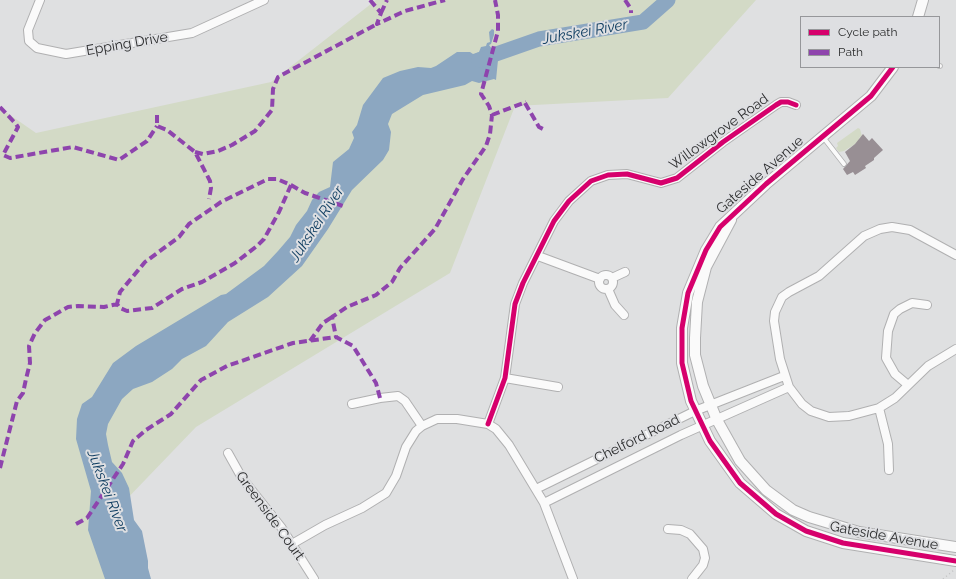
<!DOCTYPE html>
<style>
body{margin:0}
#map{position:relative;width:956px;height:579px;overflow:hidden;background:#dfe0e1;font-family:Raleway,sans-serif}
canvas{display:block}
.legend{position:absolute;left:800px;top:16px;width:140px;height:52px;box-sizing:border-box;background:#dedfe2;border:1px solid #96979a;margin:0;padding:5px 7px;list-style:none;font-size:12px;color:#2b2c2d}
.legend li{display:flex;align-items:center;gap:8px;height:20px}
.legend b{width:20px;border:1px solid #96979a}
</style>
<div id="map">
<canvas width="956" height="579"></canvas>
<ul class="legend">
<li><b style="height:5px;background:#d6006c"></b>Cycle path</li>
<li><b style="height:5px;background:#8e44ad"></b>Path</li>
</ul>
</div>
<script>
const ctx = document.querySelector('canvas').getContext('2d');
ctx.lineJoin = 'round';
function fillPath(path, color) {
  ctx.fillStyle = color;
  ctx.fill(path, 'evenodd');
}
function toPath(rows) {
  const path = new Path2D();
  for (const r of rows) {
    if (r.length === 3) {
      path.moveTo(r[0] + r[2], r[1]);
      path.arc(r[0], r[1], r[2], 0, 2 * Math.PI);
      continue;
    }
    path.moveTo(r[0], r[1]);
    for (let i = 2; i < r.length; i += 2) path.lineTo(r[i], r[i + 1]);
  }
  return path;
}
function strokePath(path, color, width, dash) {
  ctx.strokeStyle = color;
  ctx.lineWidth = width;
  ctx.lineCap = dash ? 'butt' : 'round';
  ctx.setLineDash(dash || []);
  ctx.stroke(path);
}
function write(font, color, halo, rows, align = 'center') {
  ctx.font = font + ' Raleway,sans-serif';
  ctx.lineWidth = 4;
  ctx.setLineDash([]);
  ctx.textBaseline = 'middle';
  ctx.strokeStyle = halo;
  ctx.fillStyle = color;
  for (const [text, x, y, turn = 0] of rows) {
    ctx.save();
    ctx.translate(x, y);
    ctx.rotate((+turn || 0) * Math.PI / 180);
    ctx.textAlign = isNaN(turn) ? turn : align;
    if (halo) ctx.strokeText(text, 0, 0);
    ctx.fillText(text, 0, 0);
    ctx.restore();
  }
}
fillPath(toPath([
 [376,0,756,0,668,98,515,106,450,273,196,427,97,530,114,579,0,579,0,108,36,133,271,82],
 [858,128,860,129,862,136,859,138,860,141,844,151,839,152,836,148,838,146,837,143]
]), '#d3dac6');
fillPath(toPath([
 [492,29,494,30,494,35,491,44,489,45,492,49,499,50,496,80,494,79,479,83,472,81,465,85,423,95,392,114,388,124,391,132,389,150,383,160,352,190,328,229,302,266,268,297,228,322,206,346,182,359,172,369,152,382,133,389,122,399,108,424,106,434,108,445,112,462,122,473,129,488,134,520,142,531,148,561,148,568,151,579,105,579,88,530,91,491,76,439,77,419,82,404,92,397,113,363,136,346,221,295,226,294,264,266,278,251,290,237,296,225,307,211,312,200,319,192,330,187,333,162,349,149,354,138,352,132,357,125,363,105,383,78,400,71,418,67,431,68,436,66,457,52,470,52,473,54,479,52,481,47,486,46,487,43,490,42,489,32]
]), '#8ca7c1');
strokePath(toPath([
 [479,60,539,39,643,22,668,0]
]), '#8ca7c1', 15);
fillPath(toPath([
 [863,134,869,141,872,138,883,150,874,158,874,160,865,166,866,168,855,175,853,172,847,175,843,169,850,161,845,152,855,144]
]), '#988f94');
const service = toPath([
 [939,66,940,66],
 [823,137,844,164]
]);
const minor = toPath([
 [40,0,28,30,29,41,37,48,66,54,192,33,264,0],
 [956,255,910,230,892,227,880,229,864,236,819,276,789,292,782,297,775,312,774,321,780,359,789,387,802,404,811,411,829,417,849,416,879,408,895,398,928,366,956,349],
 [538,256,600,279],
 [606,282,7],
 [612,278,625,272],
 [608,289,615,305,624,315],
 [505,378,558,387],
 [908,385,895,374,886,358,888,331,894,314,900,309,912,303,927,305],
 [352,404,380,398,398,396,405,401,422,426],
 [879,408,888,444,889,470],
 [488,424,505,378,515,304,523,283,554,221,569,201,591,181,608,175,627,174,661,183,677,178,723,142,776,105,781,102,788,102,796,105],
 [228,453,242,478,281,527,314,579],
 [536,489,695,411,784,376],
 [544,503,681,435,789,387],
 [668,529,681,530,690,534,703,549,705,558,703,565,692,579],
 [292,544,325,525,362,508,386,493,396,476,406,447,416,431,422,426,437,419,457,419,488,424,496,429,509,445,544,503,573,579]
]);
const tertiary = toPath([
 [918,17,923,0],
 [893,67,871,96,766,184,720,227,706,250,688,293,682,328,682,363,691,401,710,441,740,483,776,514,806,531,843,543,956,561],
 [731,220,706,267,697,302,695,338,695,355,703,386,717,420,740,461,766,490,793,510,809,517,859,532,956,547]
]);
strokePath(service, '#b0b0b1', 5.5);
strokePath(minor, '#b0b0b1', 10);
strokePath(tertiary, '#b0b0b1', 12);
strokePath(toPath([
 [943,579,954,570]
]), '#c1c1c2', 1.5, [1, 3]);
strokePath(service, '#fafafa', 4);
strokePath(minor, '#fafafa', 8);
strokePath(tertiary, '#fafafa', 10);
strokePath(toPath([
 [370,0,381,13,377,24,405,11,445,0],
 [625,0,631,9,631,13],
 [381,13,387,0],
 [525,103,539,127,543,129],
 [0,107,16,124,18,127,3,155,10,158,73,147,119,160,147,141,157,126],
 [157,115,157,126,167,130,195,152,210,181,211,188,209,199],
 [492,115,526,102],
 [195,152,203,154,218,151,232,145,255,131,272,110,273,89,278,77,377,24],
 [291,185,279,212,264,239,257,246,235,263,202,282,182,289,152,308,127,311,120,308,117,304,120,292,145,262,179,237,189,224,221,202,268,179,277,179,291,185,305,193,346,207],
 [310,341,323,323,332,317],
 [380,398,376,383,353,346,336,337,332,317,347,307,376,295,392,282,400,268,435,229,463,179,486,146,490,134,492,115,489,106,481,94,498,31,498,15,495,0],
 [0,468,17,401,23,393,26,379,30,363,29,346,35,333,45,320,68,307,78,306,104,307,117,304],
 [76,524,87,518,123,464,133,441,146,430,171,414,201,380,227,366,293,343,336,337]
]), '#8e44ad', 4, [8, 4]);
strokePath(toPath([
 [893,67,871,96,766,184,720,227,706,250,688,293,682,328,682,363,691,401,710,441,740,483,776,514,806,531,843,543,956,561],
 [488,424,505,378,515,304,523,283,554,221,569,201,591,181,608,175,627,174,661,183,677,178,723,142,776,105,781,102,788,102,796,105]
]), '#d6006c', 5);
write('14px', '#2b2c2d', '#dedfe2', [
 ["Epping Drive",127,44,-10],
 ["Willowgrove Road",719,132,-36],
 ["Gateside Avenue",760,175,-41],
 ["Chelford Road",637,439,-26],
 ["Greenside Court",270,516,54],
 ["Gateside Avenue",884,536,10]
]);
write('italic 15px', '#103e62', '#dedfe2', [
 ["Jukskei River",585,32,-10],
 ["Jukskei River",317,224,-57],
 ["Jukskei River",107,491,69]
]);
</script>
